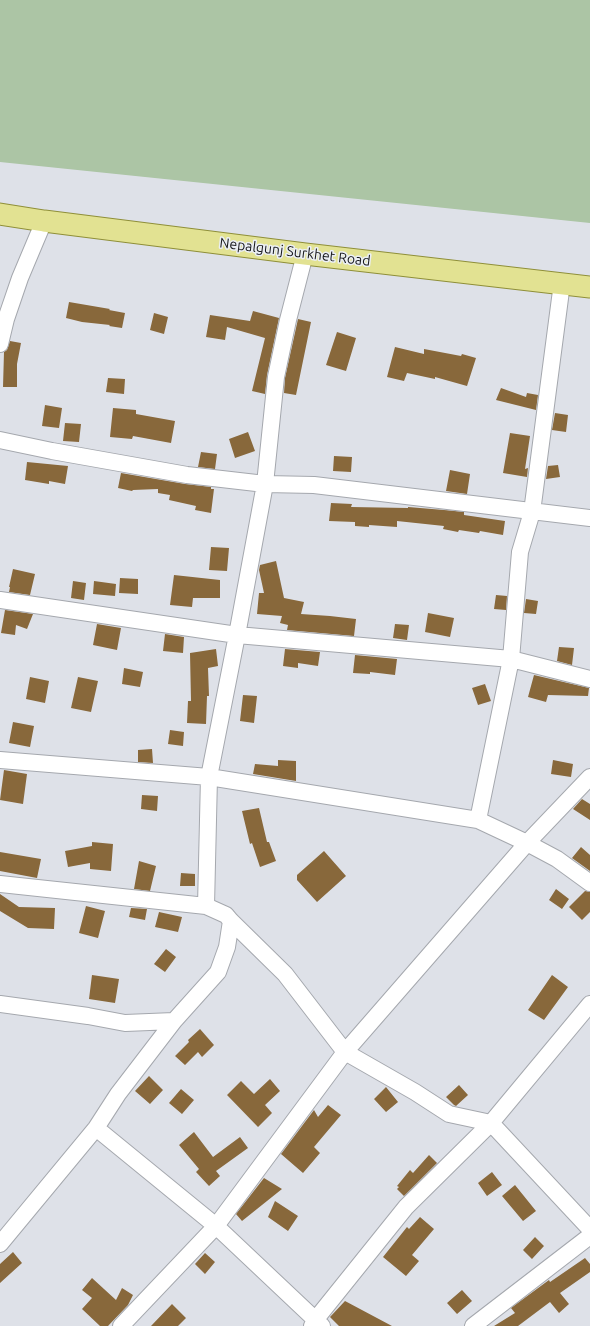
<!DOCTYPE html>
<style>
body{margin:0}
canvas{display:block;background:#dee1e8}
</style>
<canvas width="590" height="1326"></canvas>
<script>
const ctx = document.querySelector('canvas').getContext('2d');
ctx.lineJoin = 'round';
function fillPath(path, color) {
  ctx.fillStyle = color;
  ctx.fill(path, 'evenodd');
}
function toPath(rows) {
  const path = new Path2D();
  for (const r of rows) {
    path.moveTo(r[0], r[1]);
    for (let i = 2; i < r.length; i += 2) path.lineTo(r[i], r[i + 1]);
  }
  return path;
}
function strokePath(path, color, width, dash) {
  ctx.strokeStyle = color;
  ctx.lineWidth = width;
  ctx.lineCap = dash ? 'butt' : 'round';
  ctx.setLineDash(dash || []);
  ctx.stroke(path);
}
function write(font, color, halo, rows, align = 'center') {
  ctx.font = font + ' Ubuntu,sans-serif';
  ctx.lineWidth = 3;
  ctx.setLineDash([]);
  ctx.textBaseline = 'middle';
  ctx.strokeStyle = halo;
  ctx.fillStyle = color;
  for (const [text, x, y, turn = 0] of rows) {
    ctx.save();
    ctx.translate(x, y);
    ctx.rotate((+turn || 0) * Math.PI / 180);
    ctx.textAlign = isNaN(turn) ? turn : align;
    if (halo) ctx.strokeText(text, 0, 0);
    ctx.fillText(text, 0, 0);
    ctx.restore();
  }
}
fillPath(toPath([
 [0,0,590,0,590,223,0,162]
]), '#acc5a5');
fillPath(toPath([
 [69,302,110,309,109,310,125,313,122,328,109,326,110,325,82,322,66,318],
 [253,311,279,318,267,375,265,394,252,391,265,338,227,327,225,340,206,337,210,315,250,321],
 [154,313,168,317,164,334,150,330],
 [298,319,311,322,296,395,284,393,285,378],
 [337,332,356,338,346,371,326,365],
 [10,341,21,343,17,364,17,387,3,387,4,352,7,350],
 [395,347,424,354,424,349,461,356,462,354,476,358,467,386,435,377,435,379,407,373,404,381,387,377],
 [108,378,125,379,124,394,106,392],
 [501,388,526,397,527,393,538,395,536,410,496,400],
 [45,405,62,408,59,428,42,426],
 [113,408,136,410,136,414,175,421,171,443,133,436,132,439,110,437],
 [555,413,568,415,566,432,552,430],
 [65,423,81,424,79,442,63,441],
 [248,432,255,451,235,458,229,439],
 [510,433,530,436,525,469,528,468,527,477,503,473],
 [201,452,217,454,215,469,198,467],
 [334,456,352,457,351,472,333,471],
 [27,462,68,466,65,484,49,481,49,484,25,480],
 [558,465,560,477,546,479,548,466],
 [450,470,470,474,467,494,446,491],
 [121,473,185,484,211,487,211,489,214,489,211,513,195,510,196,506,169,500,170,495,158,493,158,489,133,490,132,491,118,488],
 [331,503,352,504,351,507,408,508,408,507,444,510,464,512,464,515,505,521,503,535,480,531,479,533,459,530,458,532,443,529,444,526,397,521,397,527,369,525,369,527,355,526,355,522,329,521],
 [211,547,229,548,227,571,209,570],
 [276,561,284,598,304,602,301,614,330,616,356,619,354,636,287,630,288,625,280,623,282,616,257,614,259,593,264,593,259,570,260,565],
 [13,569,35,574,30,595,9,592,10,587,9,587],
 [174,575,220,580,220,598,193,598,192,607,170,605],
 [120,578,138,579,138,594,119,593],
 [73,581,86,583,84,600,71,598],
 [94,581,116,584,115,596,93,594],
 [496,595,507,596,506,610,494,609],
 [526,599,538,601,536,614,524,613],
 [5,610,33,614,27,629,16,625,15,635,1,633],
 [428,613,454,618,450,637,425,632],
 [97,624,121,628,117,650,93,645],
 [395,624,409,625,407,640,393,638],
 [165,634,184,637,183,653,163,651],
 [559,647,574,648,572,665,557,661],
 [216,649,218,666,208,668,209,696,207,696,206,724,187,723,188,701,191,701,190,653],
 [285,649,320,652,318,666,298,663,298,668,283,666],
 [355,655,397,659,395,675,370,672,370,674,353,673],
 [124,668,143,672,140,687,122,684],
 [534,675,589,688,588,696,548,695,546,702,528,697],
 [30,677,49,681,45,703,26,699],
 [78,677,98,681,91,712,71,708],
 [485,684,491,701,478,705,472,688],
 [243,695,257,696,254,723,240,721],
 [13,722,34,726,30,747,9,743],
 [170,730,184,732,183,746,168,744],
 [152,749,153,763,138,762,138,750],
 [278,760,296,761,296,781,253,774,255,764,278,766],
 [553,760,573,764,571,777,551,774],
 [4,770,27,774,23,804,0,800],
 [142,795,158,796,157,811,141,809],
 [582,799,590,804,590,820,573,809],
 [259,808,267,842,269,842,276,861,260,867,252,843,250,844,242,811],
 [92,842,113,844,111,871,90,869,90,863,68,867,65,851,92,846],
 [581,847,590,855,590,871,572,858],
 [324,851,346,876,317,902,297,880,297,875],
 [0,852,41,859,37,878,0,871],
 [139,861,156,866,150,891,134,889],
 [181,873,195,874,195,886,180,886],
 [556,889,569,899,562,909,549,900],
 [585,891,590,892,590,912,582,920,569,907],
 [0,894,19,907,55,908,54,929,28,928,0,911],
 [86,906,105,911,98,938,79,933],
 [131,908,147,909,145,920,129,917],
 [159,912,182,917,178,932,155,927],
 [166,949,176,957,165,972,154,964],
 [92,975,119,979,115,1003,89,999],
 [552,975,568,987,544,1020,528,1010],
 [200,1029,214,1045,202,1057,198,1052,185,1065,175,1056,189,1042,188,1040],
 [149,1076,163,1090,150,1104,135,1091],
 [270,1079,280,1091,265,1105,272,1113,258,1127,227,1095,241,1081,254,1094],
 [459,1085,468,1095,456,1106,454,1105,446,1097],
 [386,1087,398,1102,386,1112,374,1099],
 [181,1089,194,1100,182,1114,169,1103],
 [328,1105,341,1115,314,1147,320,1153,303,1173,281,1154,314,1110,318,1117],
 [194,1132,213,1157,240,1137,248,1148,216,1171,220,1176,209,1186,196,1172,199,1169,179,1145],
 [429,1155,437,1163,404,1196,397,1189,399,1187,397,1186,410,1170,413,1173],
 [492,1172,502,1185,487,1196,478,1183],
 [264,1178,282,1189,242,1221,236,1214],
 [515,1185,536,1211,523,1221,502,1196],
 [275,1201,298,1216,288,1231,268,1217],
 [420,1217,434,1229,412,1255,419,1261,406,1276,383,1257,407,1227,409,1229],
 [535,1237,544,1246,532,1259,523,1250],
 [13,1252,22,1263,0,1283,0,1264],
 [205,1253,215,1262,205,1274,195,1264],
 [585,1258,590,1264,590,1272,560,1293,569,1304,559,1313,550,1302,518,1326,494,1326,515,1313,511,1308,549,1280,550,1282],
 [92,1278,116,1300,122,1288,133,1295,128,1305,108,1326,100,1326,82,1309,92,1298,82,1290],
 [462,1290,472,1301,457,1314,447,1303],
 [345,1301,392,1326,339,1326,330,1317],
 [172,1304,186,1318,178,1326,151,1326]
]), '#88683b');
const minor = toPath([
 [305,254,288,320,276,377,265,484,237,635,209,777,206,906,226,915,231,921,285,974,345,1052,415,1092,449,1114,491,1123,590,1229],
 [0,344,6,319,20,278,44,221],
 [0,440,52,451,187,475,265,484,314,485,590,518],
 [0,600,237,635,511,659,590,679],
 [0,760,209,777,478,820,527,843,557,859,590,883],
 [478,820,511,659,520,552,532,512,562,283],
 [0,884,206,906],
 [0,1004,88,1016,125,1023,174,1021],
 [96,1128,216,1226,322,1326],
 [0,1244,96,1128,118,1094,174,1021,218,972,227,947,231,921],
 [121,1326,216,1226,345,1052,527,843,590,777],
 [312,1326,316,1319,406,1207,491,1123,590,1004],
 [473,1326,590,1236]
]);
const major = toPath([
 [0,214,44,221,305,254,590,287]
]);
strokePath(minor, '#a5a8ae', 18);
strokePath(major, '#8f8f39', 23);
strokePath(minor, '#fff', 16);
strokePath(major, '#e2e292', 21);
write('14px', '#18191b', '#ebeff5', [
 ["Nepalgunj Surkhet Road",295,252,7]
]);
</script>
